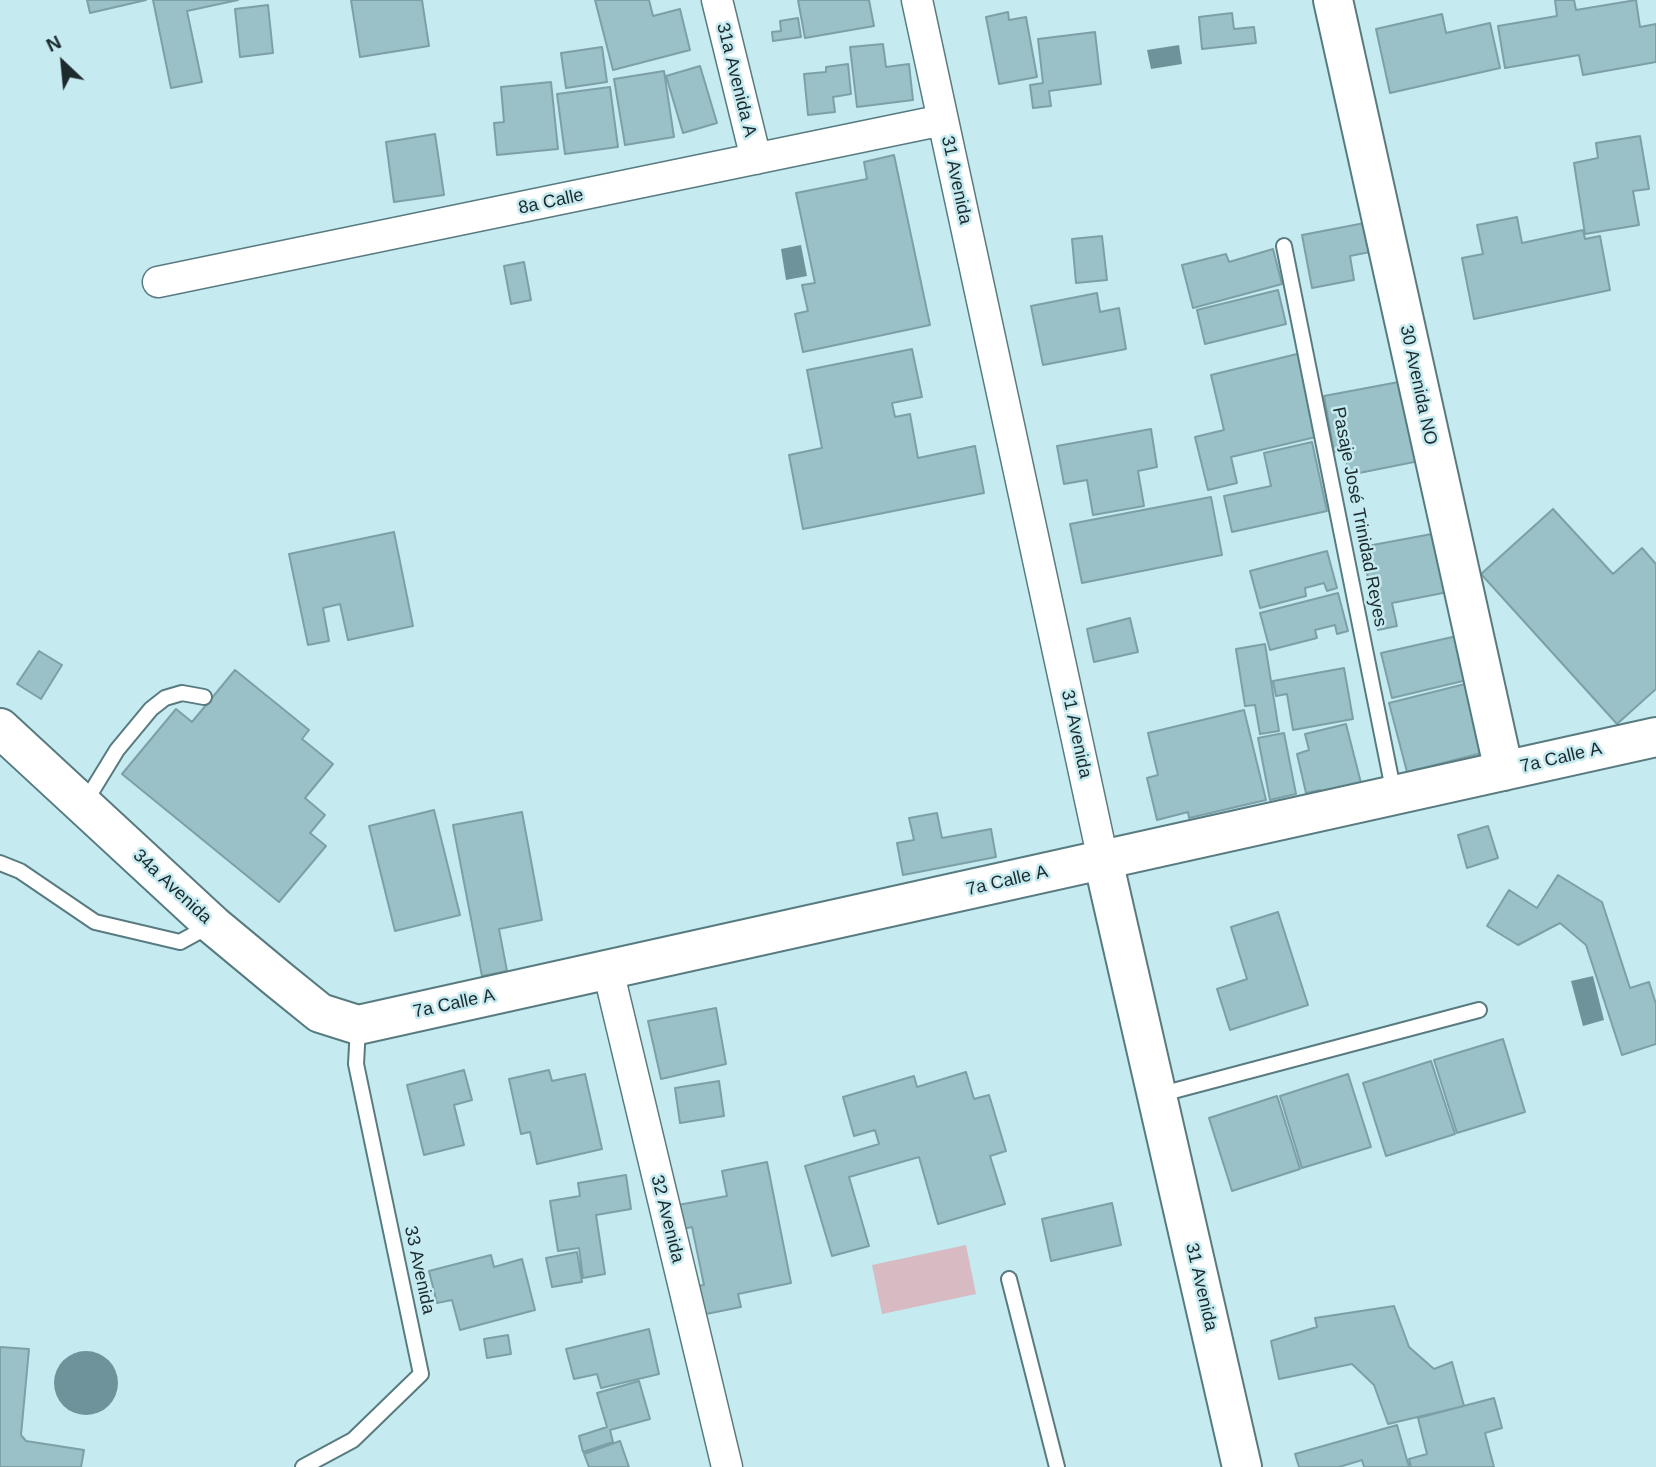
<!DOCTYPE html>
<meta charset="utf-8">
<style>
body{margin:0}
#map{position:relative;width:1656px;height:1467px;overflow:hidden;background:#c5eaf0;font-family:Arial,sans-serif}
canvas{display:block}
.north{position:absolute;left:28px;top:28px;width:70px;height:70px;-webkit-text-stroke:5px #c5eaf0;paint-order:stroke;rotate:334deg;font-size:19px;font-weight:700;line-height:28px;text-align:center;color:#1c2a2d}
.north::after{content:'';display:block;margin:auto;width:24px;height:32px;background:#1c2a2d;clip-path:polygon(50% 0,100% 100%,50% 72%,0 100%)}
</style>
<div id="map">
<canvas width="1656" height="1467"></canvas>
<div class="north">N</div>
</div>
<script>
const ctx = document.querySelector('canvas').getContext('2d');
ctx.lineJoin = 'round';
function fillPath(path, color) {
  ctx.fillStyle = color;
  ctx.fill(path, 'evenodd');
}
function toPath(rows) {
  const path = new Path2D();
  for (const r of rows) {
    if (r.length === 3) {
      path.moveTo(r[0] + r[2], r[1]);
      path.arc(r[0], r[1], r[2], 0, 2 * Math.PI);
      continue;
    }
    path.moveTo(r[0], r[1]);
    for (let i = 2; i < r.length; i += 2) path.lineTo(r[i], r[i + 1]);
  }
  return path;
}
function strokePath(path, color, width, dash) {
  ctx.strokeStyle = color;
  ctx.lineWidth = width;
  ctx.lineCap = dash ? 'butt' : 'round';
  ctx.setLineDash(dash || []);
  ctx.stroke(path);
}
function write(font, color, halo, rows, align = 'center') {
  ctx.font = font + ' Arial,sans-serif';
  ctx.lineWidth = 5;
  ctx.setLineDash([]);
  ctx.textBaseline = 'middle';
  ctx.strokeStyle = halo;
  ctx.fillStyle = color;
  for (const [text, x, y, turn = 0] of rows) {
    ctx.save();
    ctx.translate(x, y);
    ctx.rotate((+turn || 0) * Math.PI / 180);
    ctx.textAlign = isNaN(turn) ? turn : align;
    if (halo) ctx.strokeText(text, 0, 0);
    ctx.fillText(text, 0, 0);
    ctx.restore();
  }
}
fillPath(toPath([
 [966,1245,976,1294,882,1314,872,1265]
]), '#d7bac2');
fillPath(toPath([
 [1179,45,1182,64,1151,69,1147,50],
 [801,245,807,276,786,280,781,249],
 [1593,976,1604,1020,1583,1026,1571,981],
 [86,1383,32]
]), '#6e939a');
const building = toPath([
 [87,0,146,0,90,13,87,0],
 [153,0,238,0,187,11,202,82,171,88,153,0],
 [351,0,422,0,429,46,360,57,351,0],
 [595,0,649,0,653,16,680,9,690,50,613,70,595,0],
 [798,0,869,0,874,26,805,38,798,0],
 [1555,0,1574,0,1576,10,1636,0,1640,27,1656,24,1656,62,1583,75,1579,55,1505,68,1498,26,1557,16,1555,0],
 [268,5,273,53,240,57,235,9,268,5],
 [1008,12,1009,20,1026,17,1037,77,999,84,986,17,1008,12],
 [1232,13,1234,29,1254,27,1256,43,1202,49,1199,17,1232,13],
 [1442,14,1446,33,1490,23,1500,68,1390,93,1376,29,1442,14],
 [798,18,801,37,773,41,772,32,781,31,780,21,798,18],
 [1095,32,1101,84,1049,91,1051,106,1033,108,1030,85,1043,83,1038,39,1095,32],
 [883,44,886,67,909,64,913,100,857,107,850,47,883,44],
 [602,47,607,82,566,88,561,53,602,47],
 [848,64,851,94,833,97,835,112,808,115,804,74,826,72,826,67,848,64],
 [700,66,717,123,683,133,666,76,700,66],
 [664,71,674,137,625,145,614,79,664,71],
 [551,82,558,149,497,155,494,123,504,122,501,87,551,82],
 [610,87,618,147,565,154,557,94,610,87],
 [435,134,444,195,394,202,386,142,435,134],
 [1640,136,1649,189,1633,191,1639,225,1585,234,1574,163,1598,158,1596,143,1640,136],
 [894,155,930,325,803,352,795,314,808,311,802,285,815,283,796,193,867,179,864,162,894,155],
 [1517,217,1522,243,1583,230,1585,239,1600,236,1610,290,1474,319,1462,258,1483,254,1477,225,1517,217],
 [1375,221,1380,250,1350,256,1354,280,1312,288,1302,235,1375,221],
 [1102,236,1107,280,1076,283,1072,239,1102,236],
 [1273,249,1282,284,1193,308,1182,265,1226,254,1229,262,1273,249],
 [524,262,531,300,511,304,504,266,524,262],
 [1278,290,1286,324,1205,344,1197,310,1278,290],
 [1097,293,1100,312,1119,308,1126,349,1043,365,1031,306,1097,293],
 [912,349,922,397,892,403,895,417,910,414,918,458,975,446,984,493,803,529,789,455,822,448,807,370,912,349],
 [1301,353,1320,436,1231,457,1237,483,1208,490,1195,437,1224,430,1211,375,1301,353],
 [1404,381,1419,461,1349,475,1344,450,1334,452,1324,396,1404,381],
 [1151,429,1157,467,1138,471,1144,506,1093,515,1087,480,1064,484,1057,446,1151,429],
 [1312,442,1327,511,1232,532,1224,496,1271,486,1264,453,1312,442],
 [1211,497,1222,555,1082,583,1070,524,1211,497],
 [1553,509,1613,574,1642,548,1656,564,1656,689,1617,724,1481,574,1553,509],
 [394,532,413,626,348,640,340,604,323,608,329,641,308,645,289,554,394,532],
 [1437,533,1448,592,1392,603,1397,626,1378,630,1362,547,1437,533],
 [1327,551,1337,588,1327,591,1324,583,1305,588,1306,596,1260,608,1250,571,1327,551],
 [1338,593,1348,631,1337,634,1335,625,1315,630,1317,638,1270,650,1260,613,1338,593],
 [1130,618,1138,652,1094,662,1087,629,1130,618],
 [1457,636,1467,680,1392,698,1381,653,1457,636],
 [1265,644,1279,731,1260,734,1255,705,1245,706,1236,649,1265,644],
 [39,651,62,665,41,699,17,684,39,651],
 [1344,668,1353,719,1293,730,1287,694,1276,696,1273,681,1344,668],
 [235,670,309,730,302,739,333,764,305,798,325,815,310,833,326,846,279,902,122,774,176,709,192,722,235,670],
 [1469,683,1486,752,1407,772,1389,703,1469,683],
 [1244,710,1266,800,1189,818,1188,812,1157,820,1147,778,1158,775,1148,733,1244,710],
 [1346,724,1361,783,1321,793,1320,790,1306,793,1297,754,1309,750,1305,734,1346,724],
 [1284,733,1296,794,1270,800,1258,738,1284,733],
 [434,810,460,915,395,931,369,826,434,810],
 [522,812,542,920,499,929,507,971,482,976,453,825,522,812],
 [937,813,942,838,991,829,996,857,903,875,897,843,914,840,909,818,937,813],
 [1488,826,1498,858,1467,868,1458,835,1488,826],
 [1558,875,1602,902,1630,988,1649,982,1656,1004,1656,1044,1622,1055,1586,945,1560,923,1518,945,1487,926,1509,890,1537,908,1558,875],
 [1278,912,1308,1005,1230,1030,1217,989,1247,979,1231,927,1278,912],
 [716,1008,726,1064,661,1079,648,1021,716,1008],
 [1503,1039,1525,1112,1457,1133,1434,1060,1503,1039],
 [1431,1061,1455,1134,1386,1156,1363,1083,1431,1061],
 [464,1070,472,1100,454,1105,464,1145,424,1155,407,1085,464,1070],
 [549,1070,552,1081,585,1074,602,1149,537,1164,530,1132,521,1134,509,1079,549,1070],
 [966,1072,974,1099,989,1095,1006,1151,990,1156,1005,1204,938,1224,919,1157,849,1177,869,1246,832,1256,805,1166,879,1144,875,1130,854,1136,843,1097,914,1076,917,1087,966,1072],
 [1348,1074,1371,1147,1302,1168,1280,1096,1348,1074],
 [719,1081,724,1116,680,1123,675,1088,719,1081],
 [1277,1096,1300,1169,1232,1191,1209,1118,1277,1096],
 [767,1162,791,1283,738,1294,741,1307,701,1315,695,1286,704,1285,692,1227,683,1229,678,1205,727,1196,722,1171,767,1162],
 [626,1175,631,1209,596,1215,605,1274,583,1278,579,1248,558,1251,550,1201,580,1196,578,1183,626,1175],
 [1112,1203,1121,1245,1051,1261,1042,1219,1112,1203],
 [577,1252,582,1282,552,1287,546,1258,577,1252],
 [491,1255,494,1267,522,1259,535,1310,460,1330,452,1300,437,1303,429,1271,491,1255],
 [1394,1306,1409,1347,1434,1369,1452,1362,1464,1406,1388,1424,1374,1385,1352,1364,1279,1379,1271,1341,1317,1327,1315,1318,1394,1306],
 [649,1329,659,1374,601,1388,597,1374,574,1379,566,1349,649,1329],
 [508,1335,511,1354,487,1358,484,1339,508,1335],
 [0,1347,29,1349,21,1435,26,1441,84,1450,81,1467,0,1467,0,1347],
 [639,1381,650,1419,610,1430,613,1442,583,1452,579,1436,607,1427,597,1393,639,1381],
 [1494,1398,1502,1428,1485,1433,1494,1467,1411,1467,1409,1459,1427,1454,1418,1418,1494,1398],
 [1397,1425,1409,1467,1364,1467,1362,1460,1339,1467,1299,1467,1295,1454,1397,1425],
 [620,1441,629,1467,589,1467,584,1454,620,1441]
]);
fillPath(building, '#9ac1c7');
strokePath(building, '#7ca0a6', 2);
const lane = toPath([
 [1284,246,1394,794],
 [84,804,117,750,151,709,165,698,182,693,204,697],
 [0,863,20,871,95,922,180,942,211,925],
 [1158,1095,1479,1010],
 [1009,1279,1057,1467],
 [303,1467,353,1440,421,1374,356,1064,358,1027]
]);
const street = toPath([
 [717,0,756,159],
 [917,0,1103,860],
 [158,282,943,120],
 [608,970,727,1467]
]);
const secondary = toPath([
 [1333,0,1504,771],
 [0,728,213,925,278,979,320,1013,358,1025,1656,737],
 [1103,860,1242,1467]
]);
strokePath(lane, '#587b80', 18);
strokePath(street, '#587b80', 33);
strokePath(secondary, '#587b80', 42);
strokePath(lane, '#fff', 14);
strokePath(street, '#fff', 30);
strokePath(secondary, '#fff', 38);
write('18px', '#1c2a2d', '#c5eaf0', [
 ["31a Avenida A",736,80,76],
 ["31 Avenida",956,180,78],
 ["8a Calle",551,202,-12],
 ["30 Avenida NO",1418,385,78],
 ["Pasaje José Trinidad Reyes",1359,517,79],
 ["31 Avenida",1076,734,78],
 ["7a Calle A",1561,758,-13],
 ["7a Calle A",1007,881,-13],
 ["34a Avenida",172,887,43],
 ["7a Calle A",454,1004,-12],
 ["32 Avenida",667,1219,76],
 ["33 Avenida",419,1270,78],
 ["31 Avenida",1201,1287,77]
]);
</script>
